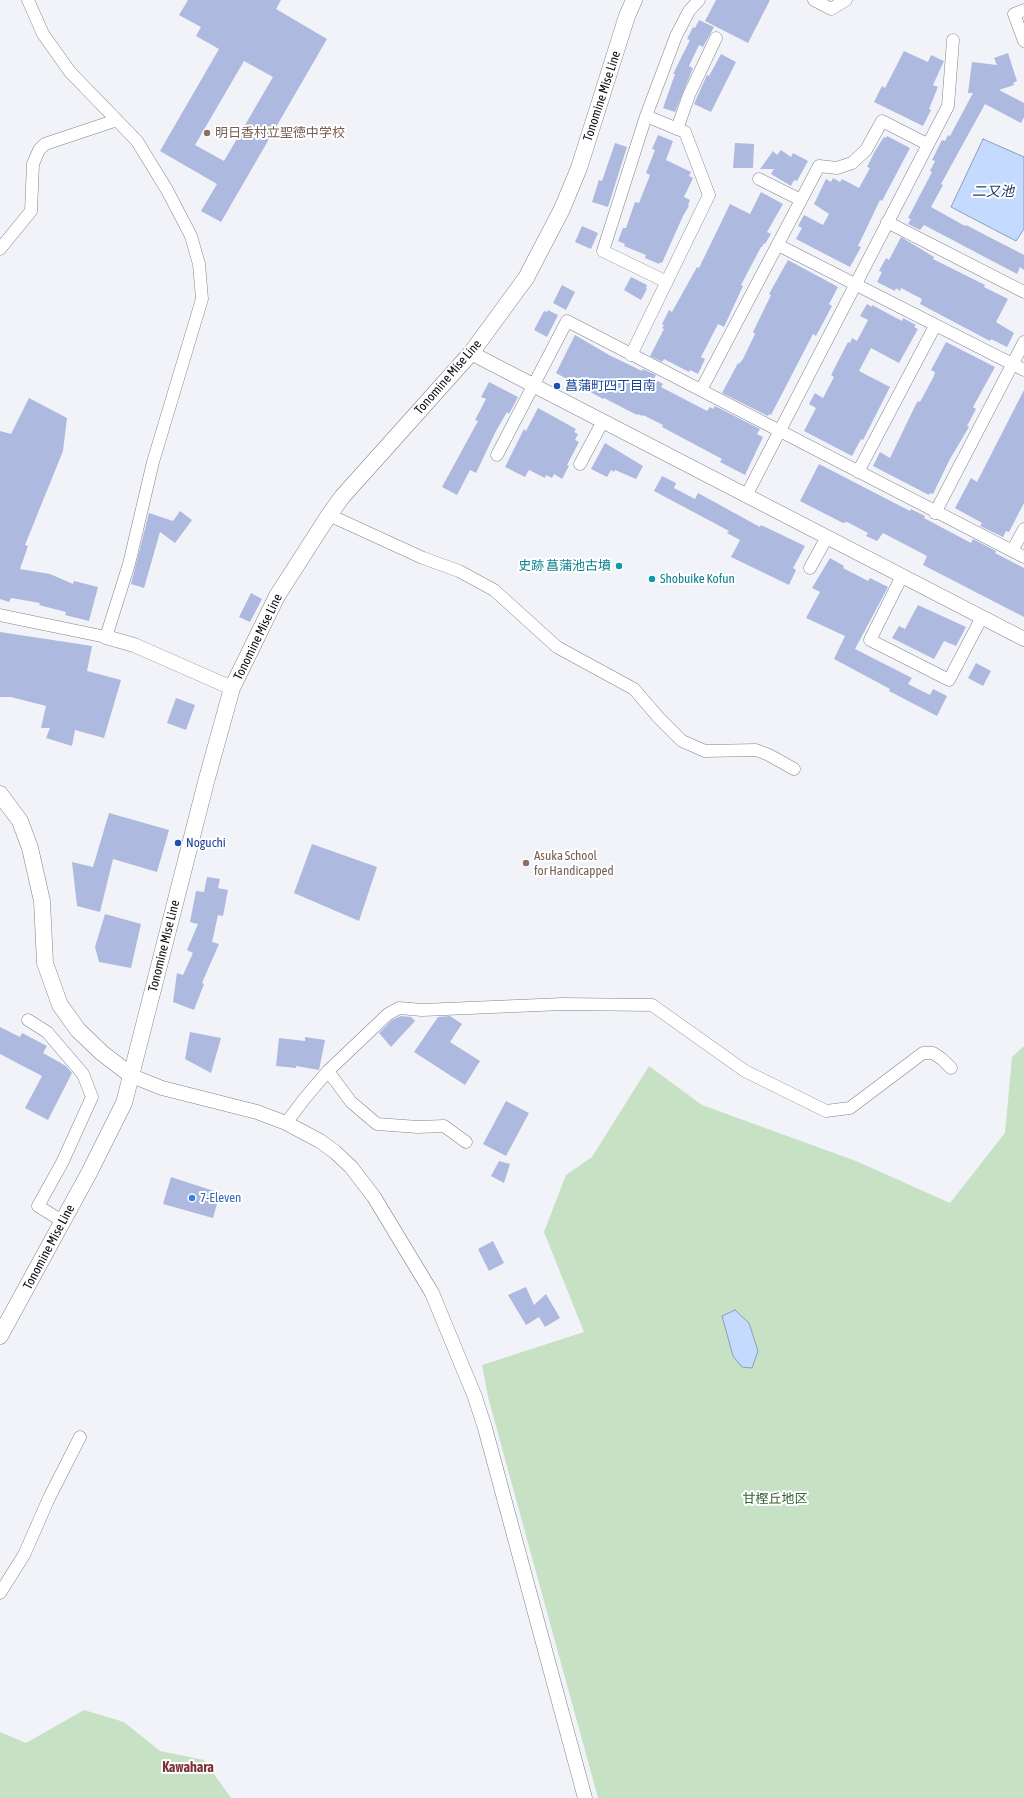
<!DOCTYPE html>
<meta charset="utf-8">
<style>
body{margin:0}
canvas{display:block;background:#f1f3f9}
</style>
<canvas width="1024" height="1798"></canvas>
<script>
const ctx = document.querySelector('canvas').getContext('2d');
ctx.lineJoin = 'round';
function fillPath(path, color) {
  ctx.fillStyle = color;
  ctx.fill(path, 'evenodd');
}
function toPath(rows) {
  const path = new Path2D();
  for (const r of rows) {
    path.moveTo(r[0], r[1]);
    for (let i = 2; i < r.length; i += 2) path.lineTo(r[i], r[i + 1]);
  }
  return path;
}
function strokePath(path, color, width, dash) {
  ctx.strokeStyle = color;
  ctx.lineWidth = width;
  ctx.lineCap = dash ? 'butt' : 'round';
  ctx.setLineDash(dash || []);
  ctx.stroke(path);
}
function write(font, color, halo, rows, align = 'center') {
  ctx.font = font + ' "Asap Condensed","Noto Sans JP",sans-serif';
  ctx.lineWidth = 4;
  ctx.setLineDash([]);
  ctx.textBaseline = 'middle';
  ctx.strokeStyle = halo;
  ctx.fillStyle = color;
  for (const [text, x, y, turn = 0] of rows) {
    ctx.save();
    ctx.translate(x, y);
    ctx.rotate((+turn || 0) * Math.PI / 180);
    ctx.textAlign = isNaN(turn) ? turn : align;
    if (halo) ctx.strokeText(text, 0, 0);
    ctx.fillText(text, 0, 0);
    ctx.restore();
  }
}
fillPath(toPath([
 [1024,1046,1024,1798,598,1798,488,1397,482,1365,584,1332,544,1232,566,1175,592,1157,649,1066,702,1105,856,1161,950,1203,1005,1133,1012,1057],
 [84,1710,124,1722,160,1751,204,1760,231,1798,0,1798,0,1732,26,1743]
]), '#c7e1c5');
const water = toPath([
 [983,139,1024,157,1024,229,1016,241,951,207,983,139],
 [735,1310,749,1323,758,1351,752,1368,742,1367,733,1356,722,1316,735,1310]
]);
fillPath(water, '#c4dbff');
strokePath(water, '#8d9eb8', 1);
fillPath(toPath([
 [188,0,281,0,276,9,327,39,221,222,201,211,217,184,160,151,219,49,196,36,201,27,179,15],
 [244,61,273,77,224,161,195,145],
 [716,0,770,0,748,43,705,21],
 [699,20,714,27,703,47,699,45,689,66,693,68,675,112,663,108,675,74,673,74,690,40,687,39,693,27,695,28],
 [904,51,928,62,931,55,944,61,933,85,938,87,929,109,931,110,923,126,874,102,882,86,885,88],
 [1008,53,1017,81,1013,83,1014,85,999,90,1024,103,1024,117,1021,123,985,104,941,184,943,185,931,207,965,226,966,225,1024,255,1024,270,1020,267,1017,274,924,225,920,230,908,224,911,219,908,218,932,172,930,171,935,161,932,160,942,140,945,141,948,135,950,136,973,93,968,93,972,62,997,65,994,58],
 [721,54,736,62,711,112,694,104,707,75,709,76],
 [658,135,673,141,666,160,691,172,689,176,693,178,684,197,690,200,688,205,689,206,683,216,662,263,660,262,659,264,645,258,646,255,624,246,625,244,618,241,623,228,626,228,635,202,639,203,650,175,646,173,655,150,652,149],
 [887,136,910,148,882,201,880,200,858,246,861,247,850,267,796,239,802,228,798,226,804,215,823,225,829,214,814,204,826,179,831,182,833,178,840,182,842,179,859,188,870,168,867,167,875,151,884,137,886,138],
 [615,143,627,147,608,207,592,202,599,180,602,181],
 [735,143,754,144,753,168,733,168],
 [781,150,791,157,793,153,808,161,797,181,794,180,791,186,771,174,774,169,760,169,773,151,777,155],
 [761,192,783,204,767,232,771,234,765,244,764,243,762,247,761,247,741,285,743,286,724,327,718,324,701,357,705,359,698,374,690,370,689,372,664,359,662,362,650,356,664,329,662,328,664,325,662,324,669,310,672,312,697,267,699,268,730,204,750,214],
 [582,226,598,233,591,249,575,242],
 [901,237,934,257,933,259,985,285,984,287,1008,299,996,322,1014,333,1007,347,991,339,990,341,920,304,922,299,901,288,900,291,896,288,895,291,877,282,882,272,879,271,886,258,889,260],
 [788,260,838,287,829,304,832,306,816,336,813,334,771,415,769,414,768,416,722,393,738,363,739,364,743,359,755,334,753,332,771,295,769,294],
 [631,277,647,285,646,288,647,289,641,300,624,290],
 [562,285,575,292,566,310,553,303],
 [867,304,872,307,872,305,902,321,903,318,916,325,914,327,918,329,899,363,871,348,859,371,890,387,863,440,861,439,852,456,804,431,816,408,809,404,815,393,823,398,834,377,831,375,848,342,850,343,852,338,857,341,868,320,860,316],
 [548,310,558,315,547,337,534,330,544,311,547,312],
 [575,335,609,355,642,371,643,369,656,375,654,379,663,384,661,387,707,411,710,407,713,409,715,406,760,429,757,434,763,437,745,475,720,462,722,459,662,427,663,425,643,415,642,416,638,414,637,415,604,398,603,399,556,373],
 [946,342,995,367,973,407,976,409,967,426,969,427,950,459,933,494,930,493,929,495,873,466,880,452,890,458,916,404,918,401,920,402,934,376,935,372,931,370],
 [489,382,518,397,509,414,507,412,496,431,476,473,470,470,457,495,442,487,478,421,475,420,486,399,481,397],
 [1024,390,1024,503,1009,532,1006,531,1003,537,980,526,982,523,955,508,971,478,977,482],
 [29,398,67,418,63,451,25,545,28,546,20,569,50,574,73,584,74,581,98,587,89,621,65,615,66,612,39,605,40,603,11,598,9,602,0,599,0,431,11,434],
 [538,408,576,429,574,432,578,434,575,440,579,442,567,465,569,466,562,479,554,474,552,478,546,475,545,478,529,470,525,477,505,467,524,429,526,431],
 [605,443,643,466,636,479,615,470,614,472,611,470,607,477,591,469],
 [819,464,910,511,911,509,925,516,924,518,971,543,973,539,996,551,995,553,1024,568,1024,617,923,565,927,556,883,533,877,541,866,536,868,533,847,522,843,523,800,501],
 [662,476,676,483,674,488,695,499,698,493,760,527,761,525,805,546,793,568,796,570,789,585,731,557,740,540,727,533,729,531,654,491],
 [180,511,192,520,175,543,160,532,144,588,131,584,149,513,173,521],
 [830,558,844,566,843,568,868,581,870,578,888,587,855,649,912,678,908,684,930,695,933,689,947,696,937,716,889,691,890,689,834,659,845,636,806,618,820,592,812,588],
 [251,593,262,599,250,622,239,617],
 [918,605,966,627,956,646,944,641,934,659,892,638,899,626,905,629],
 [0,632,92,646,87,671,121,680,104,738,75,730,72,746,46,738,50,728,41,728,46,706,11,697,0,697],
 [976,663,991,671,983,686,968,678],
 [176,698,195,705,186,730,167,723],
 [109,813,169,830,157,872,113,859,100,912,77,906,72,862,93,867],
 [312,844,377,867,359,921,294,893],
 [207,877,220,879,218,888,228,890,223,916,218,915,212,942,219,944,202,983,204,984,194,1010,173,1002,177,973,183,975,193,953,187,950,198,924,190,922,196,891,204,892],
 [105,914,141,924,131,968,99,962,95,947],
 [401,1016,411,1017,415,1021,391,1047,379,1033,392,1020],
 [450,1016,462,1024,450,1042,480,1061,465,1085,414,1052,438,1017],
 [0,1027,20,1037,22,1033,47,1046,43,1053,66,1066,72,1073,48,1120,25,1108,42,1076,0,1054],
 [190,1032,221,1038,211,1073,185,1059],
 [305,1037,325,1040,319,1070,296,1066,296,1068,276,1066,279,1038,305,1041],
 [506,1101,529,1113,506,1156,483,1144],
 [499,1161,510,1164,504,1183,491,1176],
 [171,1177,220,1193,213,1218,163,1204],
 [493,1241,504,1263,489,1271,478,1249],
 [526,1287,534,1305,546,1294,560,1318,545,1327,539,1317,526,1325,508,1295]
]), '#aeb9df');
const minor = toPath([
 [814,0,831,9,846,0],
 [1024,10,1014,14,1024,41],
 [677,129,689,95,716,38],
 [759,179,801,200],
 [887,222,1024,292],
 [778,245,1024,370],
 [0,249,31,211,33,164,39,150,45,144,117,120],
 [667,282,603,251,646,116,676,36,689,11,699,0],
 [631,355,709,195,685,132,646,116],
 [701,390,819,166,837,168,852,163,866,150,882,121,927,144],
 [497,455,567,321,1024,557],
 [580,464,603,421],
 [858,472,935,326],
 [746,496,948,106,953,40],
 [935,513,1024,342],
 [329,515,423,558,459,571,494,590,557,647,634,689,659,718,682,741,705,751,756,750,769,755,794,769],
 [1012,551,1024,529],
 [810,568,827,537],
 [902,576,870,640,949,680,982,617],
 [0,615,106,637,129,564,153,462,202,299,199,264,191,236,167,190,137,141,70,72,43,34,28,0],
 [28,1020,47,1032,83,1074,92,1097,62,1163,38,1206,62,1221],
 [328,1071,351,1102,377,1124,418,1127,444,1126,466,1142],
 [286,1123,305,1098,328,1071,388,1014,399,1008,422,1010,563,1004,652,1005,745,1071,826,1111,850,1108,923,1053,933,1053,942,1059,951,1068],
 [0,1593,24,1555,49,1498,80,1437]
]);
const tertiary = toPath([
 [471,353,1024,639],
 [106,637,134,645,232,688],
 [132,1076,162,1088,257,1112,286,1123,320,1141,335,1152,351,1167,374,1197,432,1293,475,1397,485,1428,585,1798]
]);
const secondary = toPath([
 [0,794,20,821,30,848,42,901,45,963,60,1005,78,1030,102,1053,132,1076],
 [0,1336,89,1173,124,1103,206,782,232,688,277,596,329,515,342,497,471,353,526,278,562,209,579,168,627,16,634,0]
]);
strokePath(minor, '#82848a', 13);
strokePath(tertiary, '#82848a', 15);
strokePath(secondary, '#82848a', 17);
strokePath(minor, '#fff', 12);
strokePath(tertiary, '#fff', 14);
strokePath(secondary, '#fff', 16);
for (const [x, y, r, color] of [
 [207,133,4,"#8d6e63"],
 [557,386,4,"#1a4fb4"],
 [619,566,4,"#0f9aa8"],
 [652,579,4,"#0f9aa8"],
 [178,843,4,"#1a4fb4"],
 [526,863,4,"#8d6e63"],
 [192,1198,4,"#3f7fe0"]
]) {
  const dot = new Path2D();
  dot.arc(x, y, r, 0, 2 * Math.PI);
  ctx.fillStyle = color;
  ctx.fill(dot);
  strokePath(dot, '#fff', 1.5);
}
write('13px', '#0e0f11', '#fff', [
 ["Tonomine Mise Line",602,96,-72],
 ["Tonomine Mise Line",448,377,-49],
 ["Tonomine Mise Line",258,637,-64],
 ["Tonomine Mise Line",164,946,-76],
 ["Tonomine Mise Line",49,1247,-62]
]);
write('13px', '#785e54', '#fff', [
 ["明日香村立聖徳中学校",215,133],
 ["Asuka School",534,856],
 ["for Handicapped",534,871]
], 'left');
write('13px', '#164399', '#fff', [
 ["菖蒲町四丁目南",565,386],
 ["Noguchi",186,843]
], 'left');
write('13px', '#0d838f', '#fff', [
 ["史跡 菖蒲池古墳",611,566],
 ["Shobuike Kofun",660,579,"left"]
], 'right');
write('13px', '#366cbe', '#fff', [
 ["7-Eleven",200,1198]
], 'left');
write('13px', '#366033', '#fff', [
 ["甘樫丘地区",775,1499]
]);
write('italic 14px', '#213d6a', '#fff', [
 ["二又池",993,192]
]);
write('bold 14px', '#7a3237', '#fff', [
 ["Kawahara",188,1768]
]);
</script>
